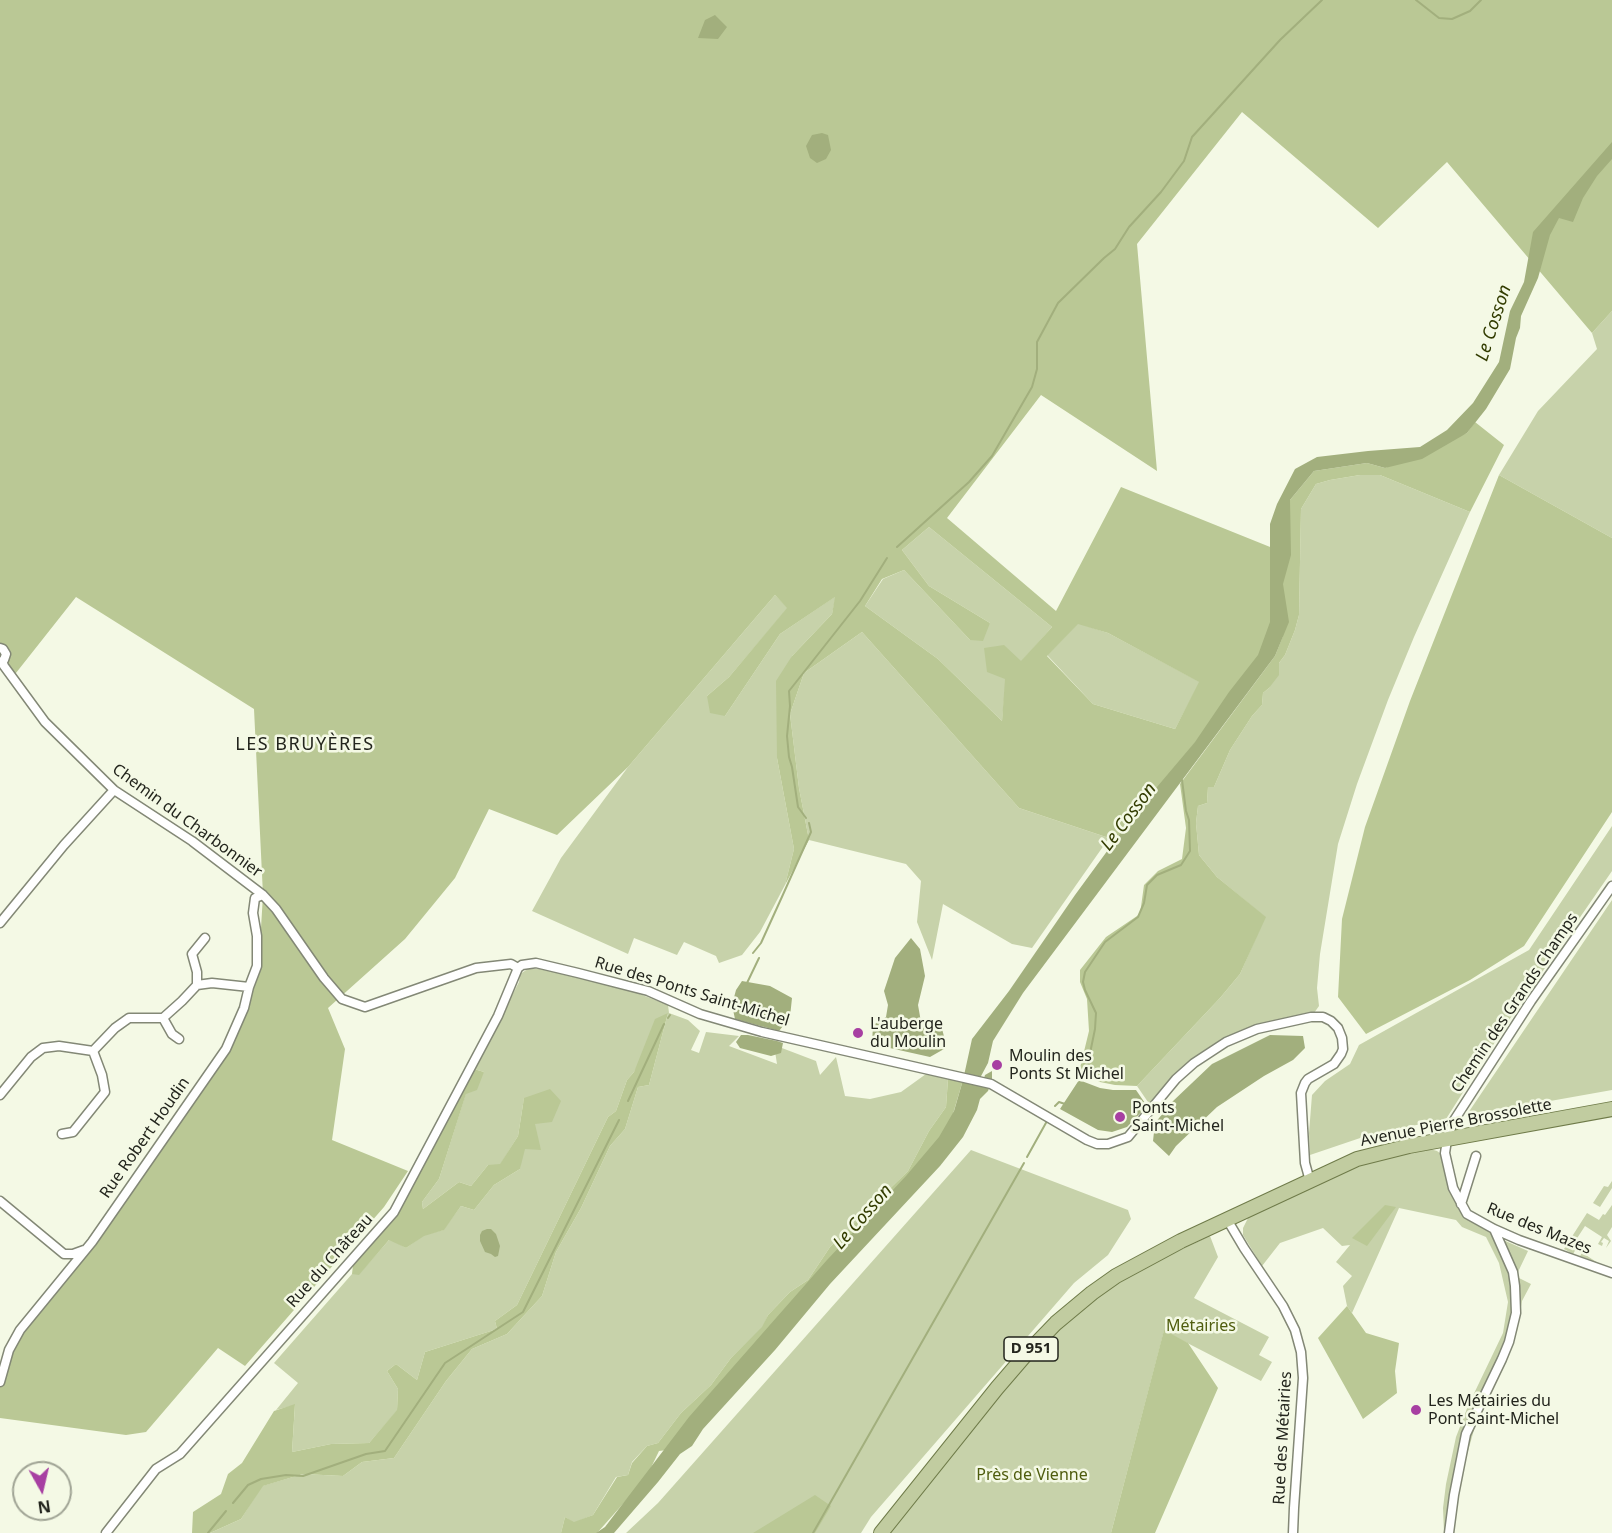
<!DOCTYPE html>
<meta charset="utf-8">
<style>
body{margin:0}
#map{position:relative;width:1612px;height:1533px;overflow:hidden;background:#f4f9e5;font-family:"Noto Sans",sans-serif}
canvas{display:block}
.north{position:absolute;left:12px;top:1461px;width:60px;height:60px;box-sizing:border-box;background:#f4f9e5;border:2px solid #a0a495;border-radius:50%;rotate:172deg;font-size:16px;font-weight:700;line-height:24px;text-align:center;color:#23251d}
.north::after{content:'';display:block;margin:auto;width:21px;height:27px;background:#a73fa2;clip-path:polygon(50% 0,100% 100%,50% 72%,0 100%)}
</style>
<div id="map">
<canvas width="1612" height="1533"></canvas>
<div class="north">N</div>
</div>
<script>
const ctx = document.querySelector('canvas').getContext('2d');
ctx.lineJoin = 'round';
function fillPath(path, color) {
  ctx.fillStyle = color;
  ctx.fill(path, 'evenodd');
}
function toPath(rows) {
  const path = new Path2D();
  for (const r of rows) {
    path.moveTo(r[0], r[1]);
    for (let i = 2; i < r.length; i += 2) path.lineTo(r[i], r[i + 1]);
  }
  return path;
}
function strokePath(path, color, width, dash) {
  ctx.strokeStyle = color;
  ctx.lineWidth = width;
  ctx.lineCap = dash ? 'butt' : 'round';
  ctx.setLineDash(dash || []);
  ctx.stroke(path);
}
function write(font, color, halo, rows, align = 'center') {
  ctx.font = font + ' "Noto Sans",sans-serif';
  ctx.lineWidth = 5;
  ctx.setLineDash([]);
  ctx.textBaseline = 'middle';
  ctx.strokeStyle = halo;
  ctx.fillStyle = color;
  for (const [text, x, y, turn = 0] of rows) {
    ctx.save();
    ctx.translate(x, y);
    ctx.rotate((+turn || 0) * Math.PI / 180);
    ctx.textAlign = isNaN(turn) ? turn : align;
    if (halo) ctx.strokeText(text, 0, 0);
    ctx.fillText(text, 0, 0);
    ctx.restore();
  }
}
fillPath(toPath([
 [1612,311,1612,538,1499,475,1538,411,1597,349,1592,333],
 [1360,475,1380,475,1470,512,1414,637,1388,700,1357,784,1338,844,1320,954,1317,988,1319,1006,1314,1013,1244,1029,1212,1047,1150,1105,1137,1086,1220,998,1240,974,1265,917,1217,877,1199,855,1196,823,1198,806,1207,803,1208,786,1214,787,1230,750,1252,716,1262,705,1263,693,1269,688,1279,663,1285,655,1295,630,1299,615,1301,509,1316,484,1330,480],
 [929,527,1052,627,1006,679,1002,721,938,659,865,606,883,579,904,570,970,640,990,623,929,586,902,550],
 [775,595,788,608,729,677,707,696,725,716,780,634,836,596,832,614,792,656,777,758,794,849,785,885,760,932,742,955,719,963,716,956,684,942,677,955,634,938,628,954,532,911,561,858,628,767],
 [1078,623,1108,633,1200,682,1175,729,1093,704,1047,655],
 [862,632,1019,808,1109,838,1032,948,1012,944,943,904,932,960,917,922,921,881,906,864,809,840,799,788,790,714,804,673],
 [1612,826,1612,871,1509,1020,1446,1119,1372,1134,1310,1155,1309,1133,1312,1095,1325,1081,1350,1064,1359,1045,1529,950],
 [1612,900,1612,1090,1466,1116],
 [528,969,541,969,632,991,668,1005,669,1013,688,1020,700,1031,691,1050,699,1053,706,1032,739,1036,729,1046,777,1064,774,1045,816,1061,820,1075,836,1057,845,1096,870,1099,901,1092,926,1074,948,1079,946,1107,929,1131,908,1171,830,1247,808,1280,790,1292,768,1315,763,1327,731,1358,711,1385,681,1413,658,1443,647,1446,632,1462,628,1475,616,1477,593,1515,574,1523,565,1517,561,1533,210,1533,241,1519,262,1486,303,1474,343,1476,362,1462,394,1458,446,1381,472,1349,507,1334,542,1296,556,1252,581,1208,610,1146,625,1129,638,1087,649,1085,668,1013,634,1072,627,1080,616,1111,608,1117,517,1305,495,1321,497,1329,425,1352,417,1380,396,1364,387,1371,398,1389,397,1411,369,1443,331,1444,292,1452,295,1405,276,1410,298,1383,274,1363,352,1274,359,1274,390,1239,406,1248,424,1235,443,1230,461,1206,474,1210,494,1185,520,1169,524,1098,518,1136,500,1165,488,1165,471,1186,459,1182,423,1209,422,1202,439,1179,466,1093,484,1072,474,1069,519,982,520,974],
 [1430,1149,1437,1151,1441,1154,1452,1195,1466,1218,1489,1231,1495,1238,1508,1262,1515,1296,1509,1335,1472,1415,1448,1533,1444,1533,1443,1508,1446,1484,1456,1437,1468,1406,1503,1333,1508,1302,1499,1263,1486,1237,1462,1227,1456,1220,1399,1208,1352,1313,1347,1306,1343,1286,1352,1276,1336,1262,1350,1245,1342,1246,1323,1228,1280,1243,1262,1266,1243,1235,1243,1228,1248,1218,1344,1170,1393,1156],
 [971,1150,1128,1210,1131,1219,1108,1255,1074,1283,871,1517,861,1533,626,1533,658,1503],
 [1612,1181,1612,1188,1600,1207,1593,1203,1604,1186,1608,1187],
 [1612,1205,1612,1227,1607,1235,1611,1241,1606,1248,1609,1241,1604,1238,1601,1242,1603,1243,1602,1246,1598,1244,1602,1237,1585,1226,1572,1246,1598,1263,1580,1256,1582,1253,1576,1249,1573,1254,1564,1249,1587,1213,1599,1220,1603,1214,1605,1215],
 [1210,1236,1218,1257,1194,1298,1269,1337,1259,1355,1272,1362,1261,1381,1164,1331,1111,1533,889,1533,1025,1362,1057,1329,1086,1304,1125,1279,1176,1252],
 [1501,1239,1528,1251,1517,1274,1519,1278,1531,1284,1522,1301,1517,1331,1508,1357,1476,1423,1466,1458,1457,1500,1454,1533,1451,1533,1456,1492,1471,1428,1477,1413,1500,1367,1509,1346,1515,1326,1518,1306,1517,1291,1515,1275]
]), '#c7d2aa');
fillPath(toPath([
 [0,0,1612,0,1612,311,1592,333,1447,162,1378,228,1242,112,1137,244,1157,471,1041,395,947,518,1056,611,1121,487,1290,555,1290,500,1314,471,1367,463,1385,468,1467,433,1475,422,1504,445,1470,512,1380,475,1360,475,1330,480,1316,484,1301,509,1299,615,1295,630,1285,655,1279,663,1279,675,1269,688,1263,693,1262,705,1252,716,1230,750,1214,787,1208,787,1207,803,1198,806,1196,823,1199,855,1217,877,1266,917,1240,974,1220,998,1137,1086,1115,1085,1100,1082,1079,1072,1089,1031,1087,999,1080,982,1080,970,1106,937,1140,914,1144,885,1158,871,1182,859,1186,828,1180,784,1275,656,1283,636,1115,840,1019,808,862,632,804,673,790,714,799,788,809,840,785,885,794,849,777,758,776,681,792,656,832,614,835,597,780,634,725,716,710,713,707,696,729,677,787,608,775,595,628,767,557,835,489,809,455,878,405,939,328,1008,345,1049,332,1140,408,1171,384,1207,245,1366,218,1348,146,1432,126,1435,0,1418,0,1388,9,1345,214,1069,258,977,263,895,254,709,76,597,12,678,0,666],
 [929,527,1052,627,1021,661,1004,645,984,648,987,672,1005,679,1002,721,938,659,865,606,882,579,904,570,970,640,983,641,990,623,929,586,902,550],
 [1078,624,1108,633,1199,682,1175,729,1093,704,1047,656],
 [1499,475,1612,538,1612,812,1524,946,1470,980,1366,1034,1338,997,1342,919,1365,827,1410,701],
 [668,1013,649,1085,638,1087,625,1129,610,1146,581,1208,556,1252,542,1296,507,1334,472,1349,446,1381,394,1458,362,1462,343,1476,303,1474,263,1486,241,1519,210,1533,192,1533,193,1512,221,1494,228,1474,242,1463,274,1411,295,1404,292,1452,331,1444,369,1443,397,1410,398,1389,387,1371,396,1364,417,1380,425,1352,497,1329,495,1321,517,1305,608,1117,616,1111,627,1080,634,1072,655,1019],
 [474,1069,484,1072,477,1090,466,1094,439,1179,422,1202,423,1209,459,1182,471,1186,488,1165,500,1164,518,1136,524,1098,550,1089,561,1101,552,1122,535,1124,541,1150,525,1149,520,1169,494,1185,474,1210,461,1206,444,1230,424,1236,406,1248,389,1240,359,1275,352,1274,353,1265,400,1208],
 [953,1077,963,1080,947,1134,667,1450,659,1451,646,1478,597,1533,561,1533,565,1517,574,1522,593,1515,617,1477,628,1475,632,1463,647,1446,658,1443,681,1413,711,1385,731,1358,762,1327,768,1315,790,1292,808,1280,830,1247,908,1171,929,1131,946,1107,948,1079],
 [1385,1205,1396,1207,1367,1246,1352,1238],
 [1347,1306,1366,1333,1399,1343,1395,1371,1397,1393,1363,1419,1318,1338],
 [1164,1330,1188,1343,1218,1388,1155,1533,1111,1533],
 [815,1495,831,1506,815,1533,753,1533]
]), '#bac895');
fillPath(toPath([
 [715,15,727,27,718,39,698,38,705,20],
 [822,133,828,135,831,150,826,159,817,163,810,158,806,146,812,135],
 [1612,142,1612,159,1597,176,1583,198,1573,222,1559,218,1550,235,1538,278,1521,316,1520,328,1516,338,1510,369,1486,409,1467,433,1422,459,1385,468,1367,463,1314,471,1290,500,1291,555,1283,584,1289,622,1275,656,1023,993,993,1041,988,1063,980,1078,982,1084,985,1075,992,1071,992,1079,990,1086,988,1091,980,1099,977,1110,963,1137,940,1166,830,1284,775,1350,703,1429,692,1446,680,1454,658,1482,614,1533,596,1533,605,1527,689,1417,827,1260,906,1176,939,1137,954,1111,963,1080,972,1039,1009,991,1075,895,1135,813,1195,742,1229,692,1258,655,1270,622,1270,524,1277,504,1295,469,1317,457,1368,451,1420,447,1447,430,1473,403,1499,362,1510,311,1524,282,1533,232],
 [911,938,920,949,925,976,918,1005,921,1022,935,1023,942,1029,945,1040,944,1049,930,1057,872,1044,873,1025,886,1017,888,1005,884,991,895,958],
 [742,981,770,986,792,998,790,1017,779,1031,735,1019,732,1005,736,990],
 [741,1035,748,1035,777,1041,783,1043,781,1053,771,1056,740,1048,736,1042],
 [1270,1035,1303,1036,1305,1048,1293,1060,1264,1076,1217,1107,1176,1146,1169,1156,1153,1141,1155,1123,1172,1102,1212,1064],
 [1079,1080,1100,1088,1113,1090,1136,1090,1147,1106,1127,1127,1112,1132,1098,1130,1060,1109],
 [487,1229,491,1229,496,1234,500,1246,498,1256,495,1257,491,1254,485,1252,480,1241,480,1235,482,1231]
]), '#a2af7d');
strokePath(toPath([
 [1416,0,1439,18,1452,19,1470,11,1481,0],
 [897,547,969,482,992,456,1032,387,1037,369,1037,342,1058,303,1104,258,1115,249,1129,227,1161,192,1184,161,1192,137,1280,40,1322,0],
 [806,818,798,807,792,767,789,757,787,736,790,706,789,691,860,601,887,558],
 [753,953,761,943,781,899,811,832,809,823],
 [747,983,759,958],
 [668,1018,670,1015],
 [1081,1081,1088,1063,1095,1029,1096,1013,1085,990,1083,982,1085,972,1105,942,1138,917,1144,903,1147,885,1157,875,1181,865,1190,851,1189,820,1186,811,1182,780],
 [628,1101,664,1024],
 [1055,1106,1059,1102,1065,1104],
 [1027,1157,1047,1121],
 [233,1503,248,1485,261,1479,286,1475,303,1476,366,1454,385,1451,445,1363,523,1312,619,1120],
 [208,1533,226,1511],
 [813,1533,1024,1163]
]), '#a2af7d', 2);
const street = toPath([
 [0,648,3,649,6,654,4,660,0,662],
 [2,661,4,666,45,722,114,790,192,841,263,895,276,909,324,978,342,999,365,1007,476,968,511,964,518,968],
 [1612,886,1531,1001,1453,1122,1447,1140,1445,1153,1453,1188,1467,1214,1494,1229,1519,1240,1612,1273],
 [0,923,64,845,114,790],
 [518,968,522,965,536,963,578,973,648,991,700,1014,762,1032,991,1084,1087,1140,1097,1144,1108,1144,1128,1137,1176,1079,1194,1063,1226,1042,1257,1029,1311,1017,1323,1017,1331,1021,1338,1028,1342,1038,1343,1049,1341,1054,1334,1064,1308,1079,1305,1083,1301,1093,1305,1163,1310,1181],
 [197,985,197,972,192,954,205,938],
 [163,1018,172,1034,179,1039],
 [0,1095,31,1057,43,1048,59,1046,93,1051,115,1028,129,1018,163,1018,182,1001,197,985,212,983,249,987],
 [62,1134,73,1132,105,1092,102,1075,93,1051],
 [0,1201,64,1254,73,1254,84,1250],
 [1461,1204,1476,1156],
 [1228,1221,1244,1248,1283,1306,1295,1330,1301,1352,1303,1378,1294,1508,1293,1533],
 [0,1382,9,1350,20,1330,92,1242,226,1049,244,1008,249,987,257,966,257,936,253,913,255,898,263,895],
 [106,1533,156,1469,180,1454,394,1212,498,1016,518,968],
 [1449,1533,1454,1495,1466,1434,1502,1359,1509,1342,1516,1313,1515,1286,1513,1272,1494,1229]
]);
const primary = toPath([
 [881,1533,997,1388,1028,1352,1056,1323,1092,1293,1116,1276,1181,1241,1357,1159,1409,1146,1612,1109]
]);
strokePath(street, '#838876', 11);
strokePath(primary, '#6f7b49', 16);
strokePath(street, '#fff', 8);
strokePath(primary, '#c1cca0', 14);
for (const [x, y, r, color] of [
 [858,1033,6,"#a73fa2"],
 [997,1065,6,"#a73fa2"],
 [1120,1117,6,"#a73fa2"],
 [1416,1410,6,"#a73fa2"]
]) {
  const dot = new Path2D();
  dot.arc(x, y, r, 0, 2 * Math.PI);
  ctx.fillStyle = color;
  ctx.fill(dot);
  strokePath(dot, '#f4f9e5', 2);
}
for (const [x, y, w] of [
 [1031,1349,54]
]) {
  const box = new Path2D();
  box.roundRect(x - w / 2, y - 12, w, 24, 4.5);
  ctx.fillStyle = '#f4f9e5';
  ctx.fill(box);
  strokePath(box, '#23251d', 1.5);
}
write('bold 15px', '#23251d', null, [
 ["D 951",1031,1349]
]);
write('16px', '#23251d', '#f4f9e5', [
 ["Chemin du Charbonnier",187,821,36],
 ["Rue des Ponts Saint-Michel",692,992,17],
 ["Chemin des Grands Champs",1515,1003,-56],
 ["Avenue Pierre Brossolette",1456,1123,-11],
 ["Rue Robert Houdin",145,1138,-55],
 ["Rue des Mazes",1539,1229,22],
 ["Rue du Château",330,1261,-48],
 ["Rue des Métairies",1283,1438,-87]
]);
write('16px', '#23251d', '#f4f9e5', [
 ["L'auberge",870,1024],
 ["du Moulin",870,1042],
 ["Moulin des",1009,1056],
 ["Ponts St Michel",1009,1074],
 ["Ponts",1132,1108],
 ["Saint-Michel",1132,1126],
 ["Les Métairies du",1428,1401],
 ["Pont Saint-Michel",1428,1419]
], 'left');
write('16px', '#4f5d0e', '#f4f9e5', [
 ["Métairies",1201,1326],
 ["Près de Vienne",1032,1475]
]);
write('italic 18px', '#323c00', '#f4f9e5', [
 ["Le Cosson",1494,323,-72],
 ["Le Cosson",1129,817,-53],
 ["Le Cosson",863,1217,-49]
]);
ctx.letterSpacing = '1.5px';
write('18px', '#23251d', '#f4f9e5', [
 ["LES BRUYÈRES",305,745]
]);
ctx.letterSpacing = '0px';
</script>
